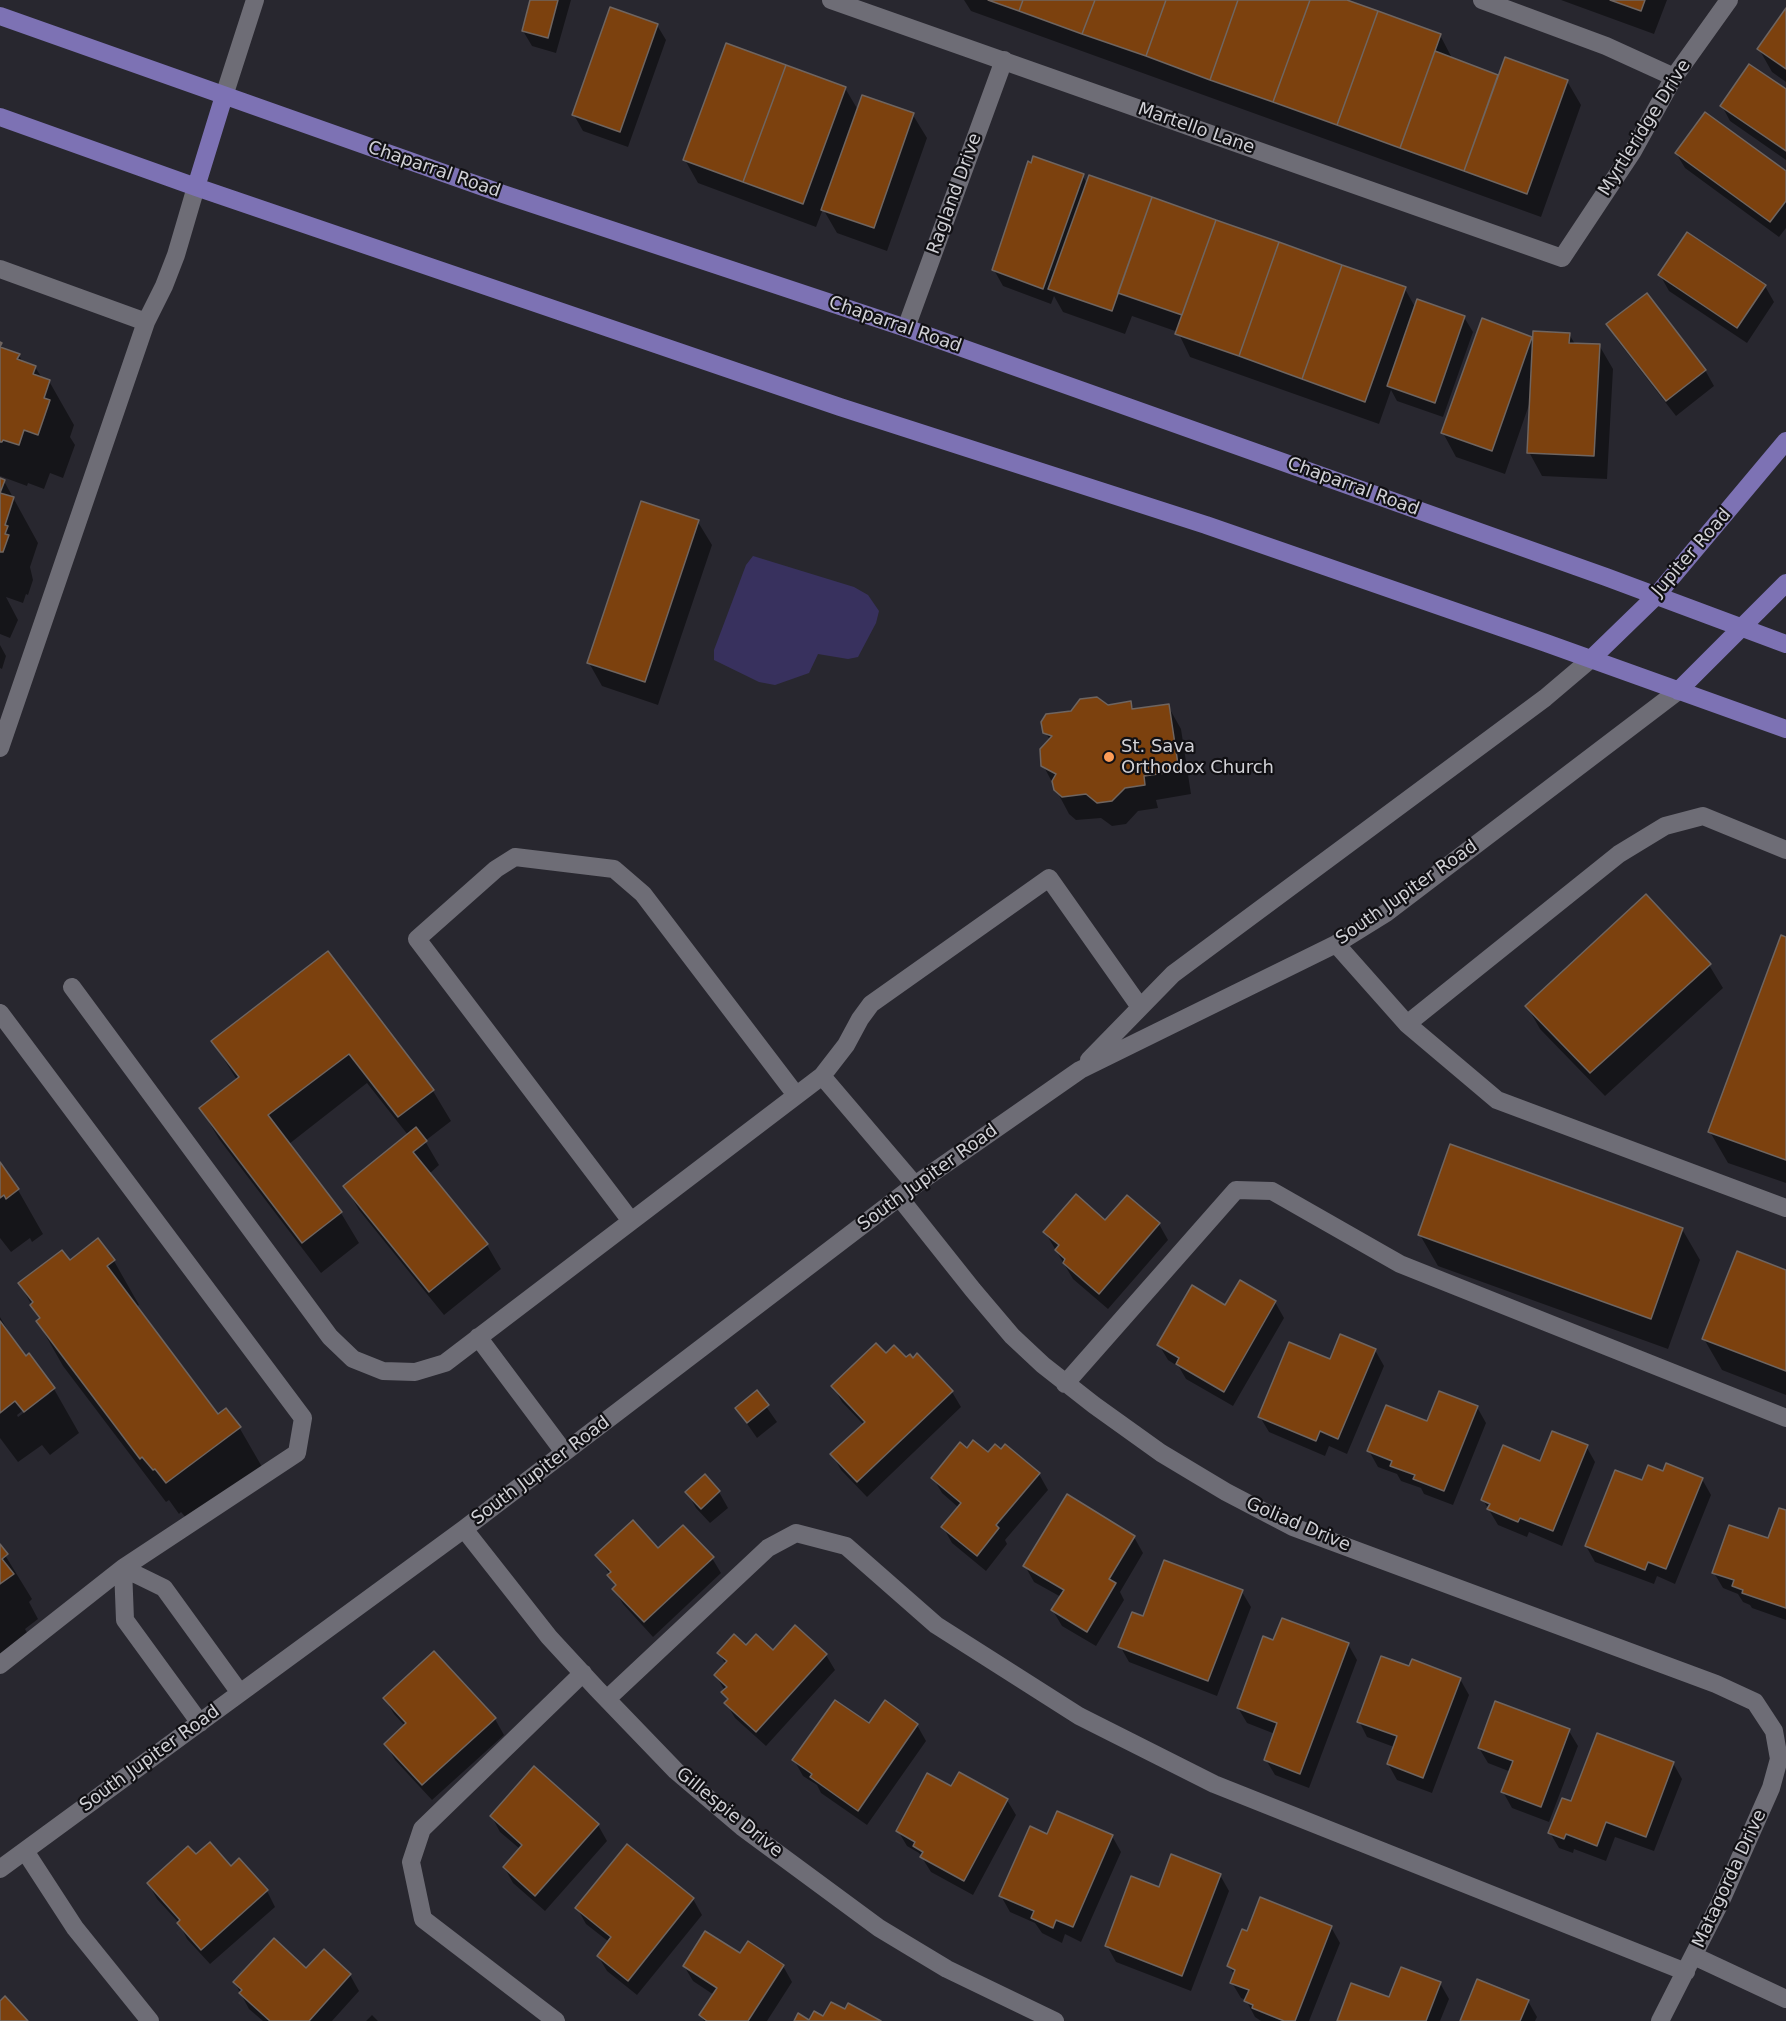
<!DOCTYPE html>
<style>
body{margin:0}
canvas{display:block;background:#28272f}
</style>
<canvas width="1786" height="2021"></canvas>
<script>
const ctx = document.querySelector('canvas').getContext('2d');
ctx.lineJoin = 'round';
function fillPath(path, color) {
  ctx.fillStyle = color;
  ctx.fill(path, 'evenodd');
}
function toPath(rows) {
  const path = new Path2D();
  for (const r of rows) {
    path.moveTo(r[0], r[1]);
    for (let i = 2; i < r.length; i += 2) path.lineTo(r[i], r[i + 1]);
  }
  return path;
}
function strokePath(path, color, width, dash) {
  ctx.strokeStyle = color;
  ctx.lineWidth = width;
  ctx.lineCap = dash ? 'butt' : 'round';
  ctx.setLineDash(dash || []);
  ctx.stroke(path);
}
function write(font, color, halo, rows, align = 'center') {
  ctx.font = font + ' "DejaVu Sans",sans-serif';
  ctx.lineWidth = 4.5;
  ctx.setLineDash([]);
  ctx.textBaseline = 'middle';
  ctx.strokeStyle = halo;
  ctx.fillStyle = color;
  for (const [text, x, y, turn = 0] of rows) {
    ctx.save();
    ctx.translate(x, y);
    ctx.rotate((+turn || 0) * Math.PI / 180);
    ctx.textAlign = isNaN(turn) ? turn : align;
    if (halo) ctx.strokeText(text, 0, 0);
    ctx.fillText(text, 0, 0);
    ctx.restore();
  }
}
fillPath(toPath([
 [753,556,854,587,868,595,879,611,876,623,858,657,848,659,818,654,809,673,775,685,759,682,714,660,714,650,746,565]
]), '#38315e');
fillPath(toPath([
 [532,0,571,0,556,53,532,46,523,31],
 [964,0,1342,0,1440,35,1453,60,1499,77,1567,81,1581,105,1541,217,971,11],
 [1561,0,1667,0,1654,34],
 [1786,11,1786,82,1772,72,1759,49],
 [657,25,666,40,628,147,583,131,574,115],
 [845,88,858,110,913,115,927,138,887,251,837,233,823,209,816,227,698,183,685,160],
 [1786,91,1786,160,1730,121,1722,106],
 [1676,153,1786,173,1786,228,1779,237,1685,168],
 [1083,176,1087,184,1405,289,1415,307,1464,317,1473,332,1443,417,1397,401,1391,390,1379,424,1190,357,1178,332,1132,316,1125,334,1063,312,1054,296,1051,304,1003,286,994,270],
 [1688,234,1765,286,1774,302,1747,343,1669,291,1660,275],
 [1608,325,1705,370,1714,386,1676,416,1617,340],
 [1569,334,1575,344,1599,345,1613,369,1607,479,1542,476,1529,452,1530,402,1505,474,1456,457,1443,433,1531,338,1534,343],
 [0,344,4,350,19,355,23,363,35,367,42,378,49,381,74,425,70,437,75,445,63,478,50,473,44,489,28,483,27,486,0,476],
 [0,480,4,481,38,543,30,567,33,580,28,595,26,594,23,603,6,597,18,620,10,638,0,634],
 [698,522,712,545,658,705,602,686,589,663],
 [0,645,6,656,2,669,0,668],
 [1130,703,1135,711,1168,706,1181,729,1191,794,1156,800,1158,808,1138,811,1126,824,1112,826,1101,818,1076,820,1069,814,1043,765,1050,740,1045,732,1108,706],
 [1786,938,1786,1183,1728,1163,1710,1132],
 [327,953,433,1091,451,1121,425,1141,439,1165,429,1174,487,1245,501,1269,444,1315,359,1210,345,1186,408,1135,367,1083,289,1144,341,1213,359,1243,321,1273,219,1139,201,1109,237,1080,213,1042],
 [1709,965,1723,988,1605,1096,1540,1029,1527,1006],
 [0,1165,18,1190,43,1234,32,1242,30,1238,11,1252,0,1238],
 [1105,1222,1159,1224,1168,1240,1108,1309,1073,1279,1045,1232],
 [1682,1229,1700,1260,1668,1349,1438,1266,1420,1235],
 [98,1240,114,1261,139,1305,136,1307,218,1416,239,1427,265,1472,193,1526,181,1512,179,1514,169,1500,166,1502,63,1366,38,1322,40,1320,20,1284,69,1262],
 [1786,1272,1786,1395,1722,1370,1704,1339],
 [1240,1282,1275,1302,1284,1318,1233,1406,1186,1379,1179,1367,1168,1360,1159,1345,1226,1307],
 [0,1317,16,1345,26,1358,29,1355,54,1389,79,1433,50,1455,42,1445,18,1462,0,1438],
 [47,1392,49,1394,18,1417,17,1415],
 [1375,1350,1384,1366,1347,1454,1329,1446,1325,1456,1269,1432,1260,1417,1330,1361],
 [885,1355,906,1359,952,1392,961,1407,867,1497,841,1470,832,1454,864,1425,842,1402,833,1386],
 [756,1392,777,1422,757,1438,736,1408],
 [1477,1407,1486,1423,1453,1505,1424,1494,1421,1488,1401,1481,1397,1474,1378,1467,1369,1451,1428,1423],
 [1006,1446,1039,1474,1048,1490,1005,1540,1007,1544,986,1571,952,1543,943,1527,959,1508,942,1493,933,1478,967,1450,988,1454,1001,1451],
 [1586,1446,1595,1462,1562,1546,1529,1532,1527,1537,1498,1525,1483,1500,1541,1463],
 [1664,1473,1702,1479,1711,1495,1675,1584,1657,1576,1654,1584,1595,1562,1586,1546,1643,1482],
 [705,1476,719,1492,728,1508,710,1523,696,1508,687,1492],
 [1786,1512,1786,1620,1752,1608,1750,1605,1743,1602,1738,1594,1723,1588,1714,1573,1769,1540],
 [1134,1537,1143,1553,1120,1592,1124,1600,1096,1646,1062,1626,1053,1611,1061,1597,1034,1582,1025,1566],
 [0,1547,32,1599,29,1602,38,1619,25,1629,30,1638,18,1660,0,1674],
 [658,1550,712,1558,721,1573,653,1637,623,1604,614,1589,616,1587,610,1575,597,1555],
 [1242,1592,1251,1607,1217,1696,1129,1662,1120,1646],
 [1348,1644,1357,1660,1309,1788,1275,1775,1266,1760,1275,1734,1247,1723,1238,1708],
 [746,1647,773,1652,826,1655,835,1670,766,1746,735,1718,726,1703,728,1701,723,1692,725,1691,716,1676,726,1665,719,1653],
 [434,1653,495,1719,504,1735,432,1800,395,1760,386,1744,405,1726,394,1714,385,1699],
 [1410,1668,1460,1679,1469,1695,1432,1793,1397,1780,1388,1764,1394,1747,1367,1737,1359,1721],
 [869,1725,917,1725,926,1741,867,1825,821,1793,817,1785,803,1776,794,1760],
 [1569,1731,1578,1746,1549,1822,1512,1808,1503,1792,1511,1772,1488,1763,1479,1748],
 [1673,1763,1682,1779,1654,1851,1615,1837,1606,1861,1574,1849,1573,1853,1559,1848,1550,1833],
 [952,1788,1007,1800,1016,1815,973,1895,931,1872,919,1853,907,1846,898,1831],
 [492,1817,598,1825,607,1841,545,1911,513,1883,504,1867,520,1849,500,1832],
 [1048,1835,1112,1836,1121,1852,1081,1942,1065,1934,1062,1943,1042,1933,1035,1923,1010,1912,1001,1896],
 [627,1846,693,1899,702,1915,637,1995,607,1971,598,1956,609,1942,586,1924,577,1908],
 [196,1856,231,1868,267,1891,275,1907,210,1964,187,1939,179,1923,157,1899,148,1883],
 [1220,1875,1229,1891,1191,1991,1116,1962,1107,1946,1160,1889],
 [1331,1927,1340,1943,1309,2021,1261,2021,1255,2017,1246,2000,1241,1998,1232,1983,1235,1976,1229,1966],
 [749,1943,783,1966,792,1982,767,2021,704,2021,701,2016,714,1995,693,1981,684,1966,740,1955],
 [324,1951,350,1975,359,1991,332,2021,263,2021,249,2009,235,1983,306,1970],
 [1440,1983,1449,1999,1440,2021,1339,2021,1390,1999],
 [1528,2001,1537,2017,1535,2021,1461,2021],
 [372,2015,378,2021,366,2021]
]), '#0007');
const building = toPath([
 [530,0,558,0,548,38,522,31,530,0],
 [988,0,1023,0,1019,11,988,0],
 [1023,0,1095,0,1082,34,1019,11,1023,0],
 [1095,0,1166,0,1146,56,1082,34,1095,0],
 [1166,0,1238,0,1210,80,1146,56,1166,0],
 [1238,0,1310,0,1273,102,1210,80,1238,0],
 [1310,0,1347,0,1378,11,1337,125,1273,102,1310,0],
 [1610,0,1645,0,1641,11,1610,0],
 [610,7,658,24,620,132,572,115,610,7],
 [1786,8,1786,69,1757,49,1786,8],
 [1378,11,1441,34,1400,148,1337,125,1378,11],
 [726,43,786,65,743,182,683,160,726,43],
 [1435,51,1498,75,1464,171,1400,148,1435,51],
 [1505,57,1568,80,1527,194,1464,171,1505,57],
 [1749,64,1786,89,1786,151,1720,106,1749,64],
 [786,65,846,87,803,204,743,182,786,65],
 [862,95,914,113,874,228,821,210,862,95],
 [1705,112,1786,171,1786,201,1770,222,1675,153,1705,112],
 [1033,156,1084,174,1043,289,992,270,1028,161,1031,163,1033,156],
 [1089,175,1152,197,1112,311,1048,289,1089,175],
 [1152,197,1216,220,1182,315,1118,293,1152,197],
 [1216,220,1279,242,1239,356,1175,334,1216,220],
 [1687,232,1766,285,1737,328,1658,275,1687,232],
 [1279,242,1342,265,1302,379,1239,356,1279,242],
 [1342,265,1406,287,1365,402,1302,379,1342,265],
 [1647,293,1706,370,1666,401,1606,324,1647,293],
 [1417,299,1465,316,1435,403,1387,386,1417,299],
 [1482,318,1532,337,1492,451,1441,433,1482,318],
 [1533,331,1570,333,1569,343,1600,344,1594,456,1527,453,1533,331],
 [0,342,2,343,0,347,20,354,17,359,36,366,33,374,50,380,44,398,50,400,38,435,24,430,19,445,3,440,2,442,0,442,0,342],
 [0,478,5,480,0,493,14,497,5,525,8,526,5,534,9,535,3,552,0,552,0,478],
 [641,501,699,520,645,682,587,663,641,501],
 [1097,697,1108,705,1131,701,1132,709,1169,704,1179,771,1144,776,1145,785,1125,788,1112,801,1097,803,1086,794,1062,797,1054,790,1052,781,1056,774,1041,766,1040,749,1052,736,1043,733,1041,722,1046,714,1071,711,1080,699,1097,697],
 [1646,894,1711,964,1590,1073,1525,1006,1646,894],
 [1781,935,1786,937,1786,1160,1708,1132,1781,935],
 [328,951,434,1090,398,1117,349,1054,268,1115,342,1212,302,1243,199,1108,239,1077,211,1041,328,951],
 [416,1127,427,1141,413,1152,488,1244,429,1292,343,1186,416,1127],
 [1450,1144,1683,1228,1651,1319,1418,1235,1450,1144],
 [0,1162,19,1189,6,1199,4,1195,0,1198,0,1162],
 [1076,1194,1105,1220,1127,1195,1160,1223,1099,1294,1063,1263,1065,1259,1055,1250,1059,1245,1043,1232,1076,1194],
 [98,1238,115,1260,107,1266,218,1414,226,1408,241,1427,166,1483,155,1469,153,1470,142,1457,140,1459,36,1321,40,1318,30,1305,33,1302,18,1283,62,1250,70,1260,98,1238],
 [1737,1251,1786,1270,1786,1371,1702,1339,1737,1251],
 [1240,1280,1276,1301,1224,1392,1176,1364,1179,1358,1157,1345,1192,1285,1225,1305,1240,1280],
 [0,1321,26,1356,29,1353,55,1388,24,1412,15,1401,0,1413,0,1321],
 [1340,1334,1376,1349,1338,1439,1320,1431,1316,1441,1258,1417,1289,1342,1330,1359,1340,1334],
 [876,1343,886,1353,894,1345,906,1357,910,1354,913,1358,917,1353,953,1391,857,1482,830,1454,865,1422,831,1386,876,1343],
 [757,1390,769,1405,747,1423,735,1408,757,1390],
 [1439,1391,1478,1406,1444,1491,1413,1479,1415,1475,1390,1466,1392,1461,1367,1451,1386,1405,1427,1421,1439,1391],
 [1552,1431,1588,1445,1553,1531,1520,1518,1518,1522,1487,1509,1490,1504,1481,1500,1503,1445,1540,1461,1552,1431],
 [973,1440,988,1452,995,1444,1001,1449,1005,1444,1040,1473,996,1525,999,1528,977,1556,941,1527,961,1503,931,1478,960,1442,967,1448,973,1440],
 [1666,1463,1703,1478,1666,1569,1648,1562,1645,1570,1585,1546,1615,1470,1642,1480,1648,1465,1663,1471,1666,1463],
 [705,1474,720,1491,701,1509,685,1492,705,1474],
 [1067,1494,1135,1536,1109,1579,1116,1583,1087,1632,1051,1610,1064,1590,1023,1566,1067,1494],
 [1779,1508,1786,1510,1786,1608,1742,1593,1743,1590,1732,1586,1734,1580,1712,1573,1729,1525,1768,1538,1779,1508],
 [633,1520,658,1548,683,1525,714,1557,644,1622,612,1589,616,1585,607,1575,611,1572,595,1555,633,1520],
 [0,1544,8,1554,2,1559,14,1574,0,1584,0,1544],
 [1164,1560,1243,1590,1208,1681,1118,1647,1132,1612,1143,1616,1164,1560],
 [1282,1618,1349,1643,1300,1774,1264,1760,1277,1723,1237,1708,1263,1636,1273,1640,1282,1618],
 [795,1625,827,1654,756,1732,724,1703,728,1699,721,1692,727,1687,714,1675,727,1661,717,1653,734,1634,746,1645,756,1634,773,1650,795,1625],
 [434,1651,496,1718,422,1785,384,1744,406,1723,383,1698,434,1651],
 [1381,1656,1409,1666,1412,1659,1461,1678,1423,1778,1387,1764,1397,1736,1357,1722,1381,1656],
 [835,1700,869,1723,885,1700,918,1724,858,1811,810,1777,812,1774,792,1760,835,1700],
 [1495,1701,1570,1729,1541,1807,1501,1792,1513,1761,1478,1748,1495,1701],
 [1597,1733,1674,1762,1646,1837,1606,1822,1597,1846,1566,1834,1564,1839,1548,1833,1562,1798,1571,1801,1597,1733],
 [534,1766,599,1824,535,1896,503,1867,522,1845,490,1816,534,1766],
 [959,1772,1008,1799,964,1881,920,1857,923,1852,913,1846,915,1842,896,1831,927,1773,951,1786,959,1772],
 [1057,1811,1113,1835,1073,1927,1056,1920,1053,1928,1031,1918,1034,1911,999,1896,1030,1826,1047,1834,1057,1811],
 [210,1842,231,1866,239,1858,268,1890,201,1950,177,1923,180,1920,147,1883,188,1846,196,1854,210,1842],
 [627,1844,694,1898,628,1981,597,1956,611,1937,575,1908,627,1844],
 [1171,1854,1221,1874,1182,1976,1105,1946,1131,1876,1159,1887,1171,1854],
 [1260,1897,1332,1926,1295,2021,1284,2021,1252,2008,1253,2005,1244,2001,1249,1990,1230,1983,1235,1970,1227,1966,1242,1929,1247,1931,1260,1897],
 [705,1931,740,1953,748,1941,784,1965,748,2021,707,2021,699,2015,717,1988,683,1966,705,1931],
 [274,1938,306,1968,324,1949,351,1974,309,2021,270,2021,239,1993,242,1990,233,1982,274,1938],
 [1401,1967,1441,1982,1426,2021,1337,2021,1351,1983,1389,1997,1401,1967],
 [1477,1979,1529,2000,1520,2021,1460,2021,1477,1979],
 [5,1996,28,2021,0,2021,0,2001,5,1996],
 [831,2002,845,2009,848,2003,881,2021,794,2021,798,2013,809,2020,814,2011,823,2016,831,2002]
]);
fillPath(building, '#7c410e');
strokePath(building, '#6f6560', 1.5);
strokePath(toPath([
 [831,0,1562,258,1633,151,1674,77,1729,0],
 [1482,0,1606,46,1674,77],
 [224,96,255,0],
 [0,269,146,322],
 [906,328,1004,60],
 [0,748,146,322,164,286,176,255,196,187],
 [1336,944,1407,1024,1497,1100,1786,1208],
 [72,987,330,1337,353,1359,383,1371,415,1372,445,1363,822,1076,915,1185],
 [0,1013,303,1418,297,1453,123,1568,0,1665],
 [1407,1024,1619,854,1665,826,1703,816,1786,850],
 [1089,1060,1173,974,1545,698,1591,659],
 [822,1076,846,1045,860,1019,871,1004,1049,878,1140,1007],
 [899,1197,973,1290,1012,1336,1043,1365,1094,1405,1161,1453,1226,1492,1293,1527,1716,1684,1755,1702,1774,1731,1779,1759,1771,1788,1720,1903,1660,2021],
 [631,1221,417,939,496,869,515,857,614,869,643,894,796,1095],
 [478,1337,564,1452],
 [1065,1384,1236,1190,1272,1191,1400,1264,1786,1418],
 [464,1529,549,1637,597,1689,676,1771,742,1827,879,1928,947,1969,1055,2021],
 [123,1568,125,1620,200,1723],
 [123,1568,164,1588,240,1693],
 [607,1699,768,1548,796,1533,846,1546,936,1625,1079,1716,1214,1784,1686,1972],
 [25,1851,75,1928,150,2021],
 [0,1869,464,1529,915,1185,1080,1070,1336,944,1386,913,1678,691],
 [1694,1956,1786,1999],
 [556,2021,423,1919,411,1862,422,1829,583,1673]
]), '#6e6d76', 18);
strokePath(toPath([
 [0,16,503,194,906,328,1606,577,1786,644],
 [0,117,196,187,840,407,1206,525,1546,643,1786,729],
 [196,187,224,96],
 [1591,659,1656,596,1786,441],
 [1678,691,1786,583]
]), '#7d72b4', 18);
for (const [x, y, r, color] of [
 [1109,757,6,"#fd9c56"]
]) {
  const dot = new Path2D();
  dot.arc(x, y, r, 0, 2 * Math.PI);
  ctx.fillStyle = color;
  ctx.fill(dot);
  strokePath(dot, '#111014', 2);
}
write('18px', '#d1d1d6', '#111014', [
 ["Myrtleridge Drive",1645,128,-58],
 ["Martello Lane",1196,129,19],
 ["Chaparral Road",434,170,19],
 ["Ragland Drive",955,194,-70],
 ["Chaparral Road",895,325,19],
 ["Chaparral Road",1353,487,20],
 ["Jupiter Road",1692,553,-49],
 ["South Jupiter Road",1407,893,-35],
 ["South Jupiter Road",928,1178,-36],
 ["South Jupiter Road",541,1471,-37],
 ["Goliad Drive",1298,1525,23],
 ["South Jupiter Road",150,1759,-36],
 ["Gillespie Drive",729,1813,39],
 ["Matagorda Drive",1730,1879,-65]
]);
write('18px', '#d1d1d6', '#111014', [
 ["St. Sava",1121,747],
 ["Orthodox Church",1121,768]
], 'left');
</script>
